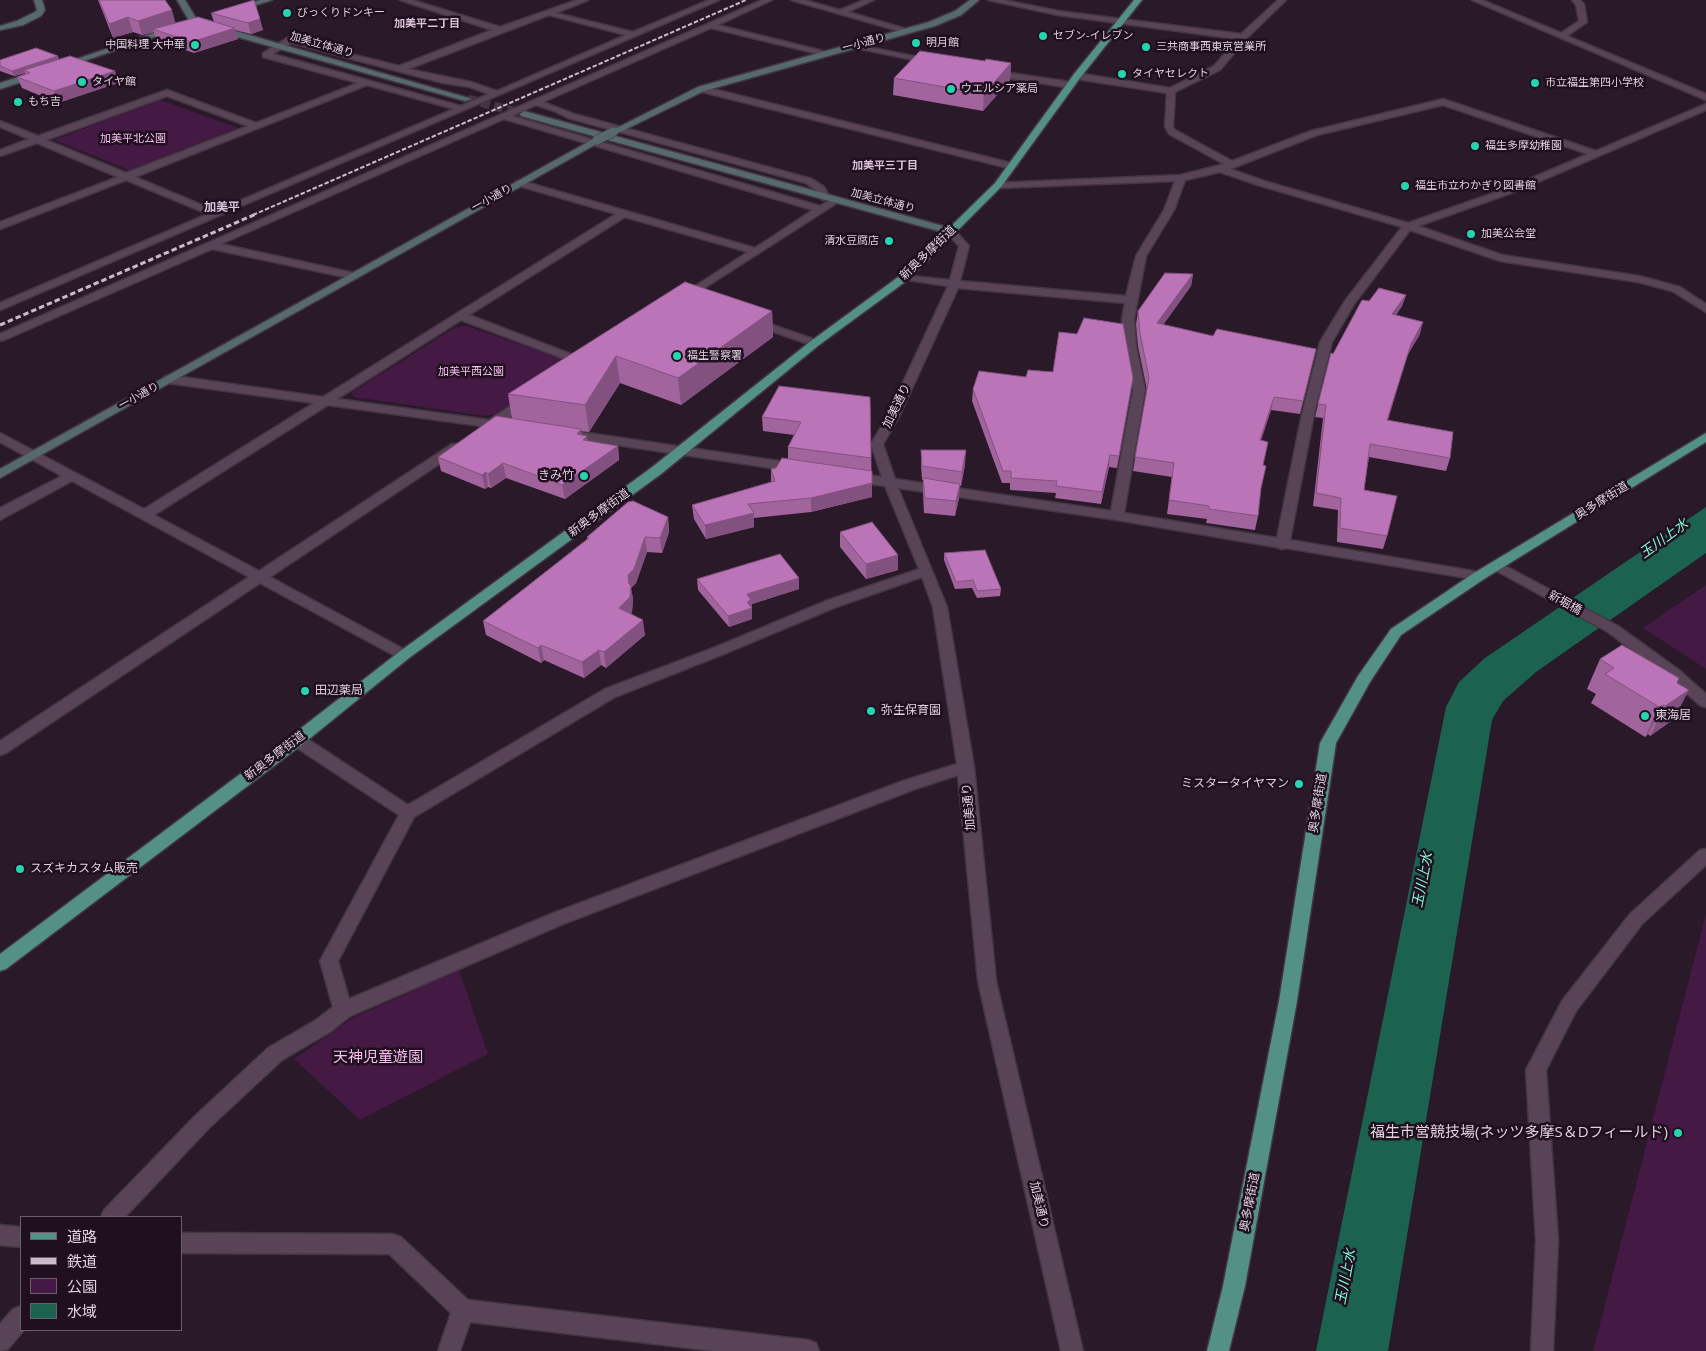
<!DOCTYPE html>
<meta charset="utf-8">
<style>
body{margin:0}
#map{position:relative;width:1706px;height:1351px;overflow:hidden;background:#2a1929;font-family:"Open Sans","Noto Sans JP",sans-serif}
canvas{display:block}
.legend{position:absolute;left:20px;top:1216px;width:162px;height:115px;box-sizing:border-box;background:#200f1f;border:1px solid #6c5d6b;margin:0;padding:6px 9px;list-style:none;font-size:15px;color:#dfd3de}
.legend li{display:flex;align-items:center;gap:10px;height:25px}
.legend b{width:25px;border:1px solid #6c5d6b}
</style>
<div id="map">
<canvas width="1706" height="1351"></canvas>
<ul class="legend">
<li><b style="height:6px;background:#539085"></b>道路</li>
<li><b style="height:6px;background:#c9bcc8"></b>鉄道</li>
<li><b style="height:14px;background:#441943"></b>公園</li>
<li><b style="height:14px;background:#1b6251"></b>水域</li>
</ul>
</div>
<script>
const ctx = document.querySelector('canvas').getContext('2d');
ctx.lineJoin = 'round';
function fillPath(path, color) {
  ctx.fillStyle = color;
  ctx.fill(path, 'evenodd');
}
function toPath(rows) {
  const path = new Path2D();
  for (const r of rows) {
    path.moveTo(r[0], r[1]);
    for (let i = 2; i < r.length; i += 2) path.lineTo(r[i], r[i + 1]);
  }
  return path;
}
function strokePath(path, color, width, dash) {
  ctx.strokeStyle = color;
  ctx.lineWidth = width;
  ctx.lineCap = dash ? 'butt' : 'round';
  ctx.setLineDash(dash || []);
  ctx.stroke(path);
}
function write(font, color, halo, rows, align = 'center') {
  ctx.font = font + ' "Open Sans","Noto Sans JP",sans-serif';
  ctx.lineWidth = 5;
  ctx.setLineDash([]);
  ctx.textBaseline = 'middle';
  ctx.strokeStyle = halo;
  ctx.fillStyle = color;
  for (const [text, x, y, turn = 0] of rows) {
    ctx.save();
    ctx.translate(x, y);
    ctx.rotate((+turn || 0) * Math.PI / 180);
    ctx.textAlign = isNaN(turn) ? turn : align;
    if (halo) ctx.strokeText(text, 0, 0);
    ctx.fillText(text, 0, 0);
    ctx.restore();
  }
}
fillPath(toPath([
 [160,100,238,128,129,170,54,140],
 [467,326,570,362,571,369,499,414,485,416,353,397,352,392,456,327],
 [1706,585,1706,669,1643,628],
 [1706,914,1706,1351,1593,1351],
 [459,970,488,1054,360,1120,294,1059,353,1018]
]), '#441943');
fillPath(toPath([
 [1706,507,1706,553,1536,672,1503,701,1492,720,1388,1351,1316,1351,1446,707,1459,682,1485,658]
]), '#1b6251');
strokePath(toPath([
 [468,99,524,114]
]), '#453544', 9, [9, 4.5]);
const street = toPath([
 [400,0,412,0,500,27,577,0,588,0,556,13,633,32,709,0,719,0,0,310,0,303,208,214,126,180,0,229,0,222,118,177,37,143,0,156,0,150,29,139,0,127,0,121,38,136,167,90,256,123,358,83,263,57,263,53,287,38,399,66,492,30,400,0],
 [549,15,626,35,497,91,471,82,408,69,549,15],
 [291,43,443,83,470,87,489,94,461,106,273,54,291,43],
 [367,85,454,109,216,211,135,177,367,85],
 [167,96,248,126,126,173,46,140,167,96],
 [762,0,772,0,718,25,827,52,827,56,711,28,543,102,574,114,812,179,824,187,830,198,828,200,822,200,817,191,806,183,568,118,554,111,536,105,512,116,820,206,834,198,839,201,837,203,684,301,679,298,680,296,748,252,625,217,469,315,589,361,591,363,589,365,581,365,461,320,337,399,489,420,523,398,531,398,533,401,531,404,502,422,511,423,513,426,511,429,493,428,487,430,481,426,328,405,154,515,259,571,452,444,460,444,462,447,460,450,270,577,409,652,411,655,409,658,399,658,260,583,6,753,0,755,0,741,249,577,72,481,0,520,0,508,62,476,0,442,0,433,144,509,314,403,168,383,162,379,164,377,168,375,323,397,616,214,516,185,516,181,522,181,755,248,813,210,504,119,221,244,354,273,358,274,359,276,358,278,354,279,212,249,4,340,0,341,0,334,762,0],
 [791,0,804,0,840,10,864,0,874,0,848,12,913,31,906,33,791,0],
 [988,0,1004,0,1058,11,1241,34,1278,0,1286,0,1246,39,1220,70,1175,92,1173,127,1175,130,1232,161,1311,131,1443,99,1596,151,1706,104,1706,110,1517,191,1418,226,1502,255,1639,276,1680,287,1706,304,1706,312,1672,291,1638,282,1500,261,1410,230,1354,304,1332,342,1314,414,1290,540,1479,572,1484,573,1486,576,1484,579,1479,580,1286,548,1282,549,1276,547,1117,520,898,488,947,607,974,767,996,981,1083,1351,1061,1351,978,981,958,775,915,789,563,924,350,1016,330,1032,282,1060,209,1128,125,1217,101,1217,104,1210,195,1116,268,1048,316,1020,333,1007,320,961,399,815,291,744,289,740,291,736,297,734,303,736,408,805,605,689,716,647,826,601,919,569,885,486,853,481,847,477,853,473,882,477,871,444,887,417,948,286,901,279,900,277,901,275,950,280,959,246,945,231,950,228,954,229,969,246,960,281,1126,296,1136,256,1164,210,1175,181,998,188,995,187,995,183,1181,175,1224,164,1169,134,1165,127,1167,93,1077,79,1073,76,1077,73,1170,88,1214,66,1237,39,1058,15,988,0],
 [1443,105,1588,154,1511,187,1408,223,1264,181,1230,169,1317,135,1443,105],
 [1220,172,1258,185,1402,227,1345,301,1320,342,1302,414,1277,538,1124,513,1145,390,1136,346,1134,319,1146,256,1174,210,1185,180,1220,172],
 [958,288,1125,303,1122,319,1124,346,1133,390,1111,511,895,479,883,444,899,417,958,288],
 [922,577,933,607,957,764,903,781,551,914,349,999,338,961,414,817,615,697,726,653,836,607,922,577],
 [1472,0,1482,0,1561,33,1579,21,1576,5,1572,0,1580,0,1584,4,1587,22,1567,36,1706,94,1706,100,1472,0],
 [853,44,933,60,937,62,933,64,856,48,852,46,853,44],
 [990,70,1071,82,1075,85,1071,88,987,75,987,71,990,70],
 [701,86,1015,164,1017,166,1012,169,698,91,697,89,701,86],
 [755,319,819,341,821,343,815,346,811,345,751,324,749,322,751,320,755,319],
 [567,430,799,464,805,468,799,472,563,437,561,434,567,430],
 [1498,562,1618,626,1679,670,1706,694,1706,707,1701,706,1669,678,1608,632,1493,569,1491,566,1498,562],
 [1706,849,1706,865,1642,924,1576,1011,1546,1070,1558,1241,1553,1351,1531,1351,1536,1241,1526,1070,1562,1001,1630,914,1700,850,1706,849],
 [0,1225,21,1227,21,1247,0,1245,0,1225],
 [181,1233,393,1234,401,1237,468,1300,808,1340,816,1343,819,1351,714,1351,470,1322,460,1351,438,1351,451,1313,389,1254,181,1253,181,1233],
 [21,1306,21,1330,24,1330,8,1349,0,1351,0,1324,13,1309,21,1306]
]);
const secondary = toPath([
 [34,0,42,0,45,10,41,16,23,25,0,30,0,26,17,21,35,12,37,10,34,0],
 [177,0,185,0,197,20,472,99,465,101,191,24,177,0],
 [260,0,272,0,237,11,233,9,260,0],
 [970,0,979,0,961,15,935,26,704,91,616,134,610,134,609,132,698,87,929,22,955,11,970,0],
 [171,27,178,29,66,67,59,65,171,27],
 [37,71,40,72,40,76,0,89,0,83,37,71],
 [524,111,954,229,955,231,950,234,946,233,521,116,520,114,524,111],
 [597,137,602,140,600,142,0,478,0,469,597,137]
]);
const primary = toPath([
 [1134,0,1142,0,1080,78,1001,187,909,279,819,345,661,474,409,658,303,744,6,969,0,971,0,954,291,736,399,652,651,468,811,341,901,275,995,183,1074,74,1134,0],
 [1706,433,1706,442,1484,579,1401,635,1370,682,1336,743,1297,1001,1245,1286,1229,1351,1207,1351,1223,1286,1279,1001,1320,743,1358,676,1391,629,1474,573,1706,433]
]);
strokePath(street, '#433642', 3);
strokePath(secondary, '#433642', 3);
strokePath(primary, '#433642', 3);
fillPath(street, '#584456');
fillPath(secondary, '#566a6d');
fillPath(primary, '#539085');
strokePath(toPath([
 [253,215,746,0]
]), '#c9bcc8', 2, [4.5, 2]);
strokePath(toPath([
 [0,325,256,214]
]), '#c9bcc8', 3, [5.5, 3]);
const secondaryBridge = toPath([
 [597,140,613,132]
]);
strokePath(secondaryBridge, '#433642', 10, []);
strokePath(secondaryBridge, '#566a6d', 9);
fillPath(toPath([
 [98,0,165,0,175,23,214,22,211,13,254,0,263,30,251,34,235,30,238,39,194,53,156,40,154,32,142,35,133,32,113,38],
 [59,59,115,71,118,83,58,103,22,88,17,77,25,74,25,73,14,76,0,71,0,60],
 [1011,63,1010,80,983,111,893,95,894,78],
 [1193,274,1191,286,1163,325,1213,336,1316,349,1300,414,1271,410,1261,440,1263,465,1258,516,1255,530,1206,523,1207,519,1167,514,1172,477,1133,471,1147,390,1138,346,1136,324,1138,311],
 [685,282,772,311,773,337,681,405,620,383,589,432,581,431,581,435,588,441,618,446,619,460,565,499,506,478,491,488,488,487,485,489,441,471,438,457,512,419,508,394],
 [1406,295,1402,306,1396,315,1420,334,1407,356,1388,420,1450,458,1446,471,1369,457,1364,490,1387,536,1383,549,1337,542,1338,510,1313,506,1323,418,1315,417,1331,353,1333,354],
 [1026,377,1131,390,1117,468,1109,467,1101,504,1055,498,1056,493,1010,490,1010,483,1002,483,972,401,973,389],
 [870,397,872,497,811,512,754,518,754,527,706,539,694,519,692,505,771,482,771,469,776,468,788,459,788,447,794,435,763,431,762,417],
 [921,450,965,465,961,486,959,486,959,498,955,516,924,513,923,493,923,480,922,480,921,465],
 [668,517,669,532,662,553,647,552,636,583,631,588,633,599,632,612,631,613,645,635,606,668,601,665,584,678,544,660,541,663,486,635,483,621,587,539,587,537],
 [840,532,898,570,866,579,840,547],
 [944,553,1001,589,1000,596,977,598,972,588,955,589,944,560],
 [799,578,799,589,752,604,752,619,729,627,698,590,697,579],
 [1600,659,1677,683,1674,719,1650,736,1648,734,1645,737,1591,703,1596,694,1587,689]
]), '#a1649d');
fillPath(toPath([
 [172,10,176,25,153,29,154,32,142,35,138,21],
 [128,17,133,32,113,38,109,24],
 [260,19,263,30,251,34,248,23],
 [235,28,238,39,194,53,191,42],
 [58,56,60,62,24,70,25,73,14,76,12,71],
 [1011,63,1010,80,983,111,984,94],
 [115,71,118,83,58,103,54,91],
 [1193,274,1191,286,1155,336,1157,323],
 [1406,295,1402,306,1389,326,1392,314],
 [772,311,773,337,681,405,678,378],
 [1423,322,1420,334,1407,356,1411,344],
 [616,356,620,383,589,432,585,405],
 [1274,397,1271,410,1257,453,1260,440],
 [581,429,583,443,577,434],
 [587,436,589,450,583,440],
 [618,446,619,460,565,499,562,485],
 [966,450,965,465,961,486,962,472],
 [1110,455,1109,467,1101,504,1102,492],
 [503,463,506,478,491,488,488,474],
 [486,472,488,487,485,489,482,475],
 [872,483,872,497,811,512,811,498],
 [960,484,959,498,955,516,956,501],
 [754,513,754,527,706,539,705,525],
 [668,517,669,532,662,553,660,538],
 [645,537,647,552,636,583,631,588,633,599,632,612,621,622,619,608,629,590,628,575],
 [898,555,898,570,866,579,866,564],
 [799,578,799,589,752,604,752,619,729,627,728,616,747,594],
 [643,620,645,635,606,668,604,652],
 [541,645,544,660,541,663,538,648],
 [599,650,601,665,584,678,582,662],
 [1689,690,1674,719,1650,736,1665,706],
 [1663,705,1648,734,1645,737,1659,707]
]), '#835180');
const building = toPath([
 [99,0,165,0,172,10,138,21,128,17,109,24,99,0],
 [254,0,260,19,248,23,211,13,254,0],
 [198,17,235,28,191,42,153,29,198,17],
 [36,48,58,56,12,71,0,66,0,60,36,48],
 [920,51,985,61,986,59,1011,63,984,94,894,78,920,51],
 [70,56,115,71,54,91,17,77,30,73,24,70,70,56],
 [1165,273,1193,274,1157,323,1213,336,1217,329,1316,349,1303,401,1274,397,1260,440,1268,442,1263,465,1266,466,1261,488,1258,516,1209,509,1209,506,1169,500,1174,463,1135,457,1149,378,1140,333,1138,311,1165,273],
 [685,282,772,311,678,378,616,356,585,405,508,394,685,282],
 [1379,288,1406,295,1392,314,1423,322,1411,344,1387,420,1453,432,1450,458,1370,444,1364,490,1397,496,1387,536,1340,528,1341,498,1316,493,1326,405,1318,404,1331,353,1333,354,1362,300,1369,301,1379,288],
 [1084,318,1123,324,1133,378,1119,456,1110,455,1102,492,1056,486,1057,481,1011,478,1011,471,1003,471,973,389,979,371,1026,377,1028,370,1053,372,1059,332,1077,334,1084,318],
 [779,386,870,397,871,458,788,447,801,422,762,417,779,386],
 [496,416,581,429,577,434,587,436,583,440,618,446,562,485,503,463,488,474,486,472,482,475,438,457,496,416],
 [921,450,966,450,962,472,922,466,921,450],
 [782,458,872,471,872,483,811,498,748,504,754,513,705,525,692,505,775,481,771,469,776,468,782,458],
 [923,478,960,484,956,501,925,498,923,478],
 [633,501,668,517,660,538,645,537,634,569,628,575,629,584,631,585,630,597,619,608,643,620,604,652,599,650,582,662,541,645,538,648,483,621,589,538,587,537,628,502,633,501],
 [872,522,898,555,866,564,840,532,872,522],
 [985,550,1001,589,977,591,973,580,956,582,944,553,985,550],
 [780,554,799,578,747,594,751,600,747,602,752,608,728,616,697,579,780,554],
 [1622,645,1679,678,1677,683,1689,690,1665,706,1663,705,1659,707,1605,674,1614,668,1600,659,1622,645]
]);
fillPath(building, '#bb74b7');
strokePath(building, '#835180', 1);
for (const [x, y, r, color] of [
 [287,13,5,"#24d5ae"],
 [1043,36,5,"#24d5ae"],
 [916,43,5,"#24d5ae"],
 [195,45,5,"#24d5ae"],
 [1146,47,5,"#24d5ae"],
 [1122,74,5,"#24d5ae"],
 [82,82,5,"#24d5ae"],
 [1535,83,5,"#24d5ae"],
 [951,89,5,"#24d5ae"],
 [18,102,5,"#24d5ae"],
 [1475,146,5,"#24d5ae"],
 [1405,186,5,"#24d5ae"],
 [1471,234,5,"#24d5ae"],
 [889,241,5,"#24d5ae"],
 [677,356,5,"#24d5ae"],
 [584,476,5,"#24d5ae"],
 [305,691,5,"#24d5ae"],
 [871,711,5,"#24d5ae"],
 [1645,716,5,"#24d5ae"],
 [1299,784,5,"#24d5ae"],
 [20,869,5,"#24d5ae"],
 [1678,1133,5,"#24d5ae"]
]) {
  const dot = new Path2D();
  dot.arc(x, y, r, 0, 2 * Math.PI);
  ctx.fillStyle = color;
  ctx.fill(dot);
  strokePath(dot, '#200f1f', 2);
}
write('11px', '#dfd3de', '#200f1f', [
 ["びっくりドンキー",297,13],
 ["セブン-イレブン",1053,36],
 ["明月館",926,43],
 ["中国料理 大中華",185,45,"right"],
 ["三共商事西東京営業所",1156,47],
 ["タイヤセレクト",1132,74],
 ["タイヤ館",92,82],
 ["市立福生第四小学校",1545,83],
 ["ウエルシア薬局",961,89],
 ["もち吉",28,102],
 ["福生多摩幼稚園",1485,146],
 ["福生市立わかぎり図書館",1415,186],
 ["加美公会堂",1481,234],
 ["清水豆腐店",879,241,"right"],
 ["福生警察署",687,356]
], 'left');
write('bold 11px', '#d9c1d7', '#200f1f', [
 ["加美平二丁目",427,24],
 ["加美平三丁目",885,166]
]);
write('11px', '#dfd3de', '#200f1f', [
 ["一小通り",864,43,-15],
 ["加美立体通り",322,45,16],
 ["一小通り",492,198,-29],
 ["加美立体通り",883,201,15],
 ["一小通り",139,396,-29]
]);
write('11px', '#f7bff3', '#200f1f', [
 ["加美平北公園",133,139],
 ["加美平西公園",471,372]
]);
write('bold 12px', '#d9c1d7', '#200f1f', [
 ["加美平",222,208]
]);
write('12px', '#dfd3de', '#200f1f', [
 ["新奥多摩街道",928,253,-44],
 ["加美通り",897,406,-64],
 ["奥多摩街道",1602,501,-32],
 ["新奥多摩街道",599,513,-36],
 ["新堀橋",1565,603,29],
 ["新奥多摩街道",275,756,-37],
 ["奥多摩街道",1318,803,-81],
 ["加美通り",969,807,-95],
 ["奥多摩街道",1250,1202,-79],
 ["加美通り",1039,1205,77]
]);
write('12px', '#dfd3de', '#200f1f', [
 ["きみ竹",574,476,"right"],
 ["田辺薬局",315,691],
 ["弥生保育園",881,711],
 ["東海居",1655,716],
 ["ミスタータイヤマン",1289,784,"right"],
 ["スズキカスタム販売",30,869]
], 'left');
write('italic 14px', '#7ffdda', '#200f1f', [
 ["玉川上水",1664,539,-36],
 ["玉川上水",1423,880,-79],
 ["玉川上水",1346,1277,-79]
]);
write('15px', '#f7bff3', '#200f1f', [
 ["天神児童遊園",378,1058]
]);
write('15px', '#dfd3de', '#200f1f', [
 ["福生市営競技場(ネッツ多摩S＆Dフィールド)",1668,1133]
], 'right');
</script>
